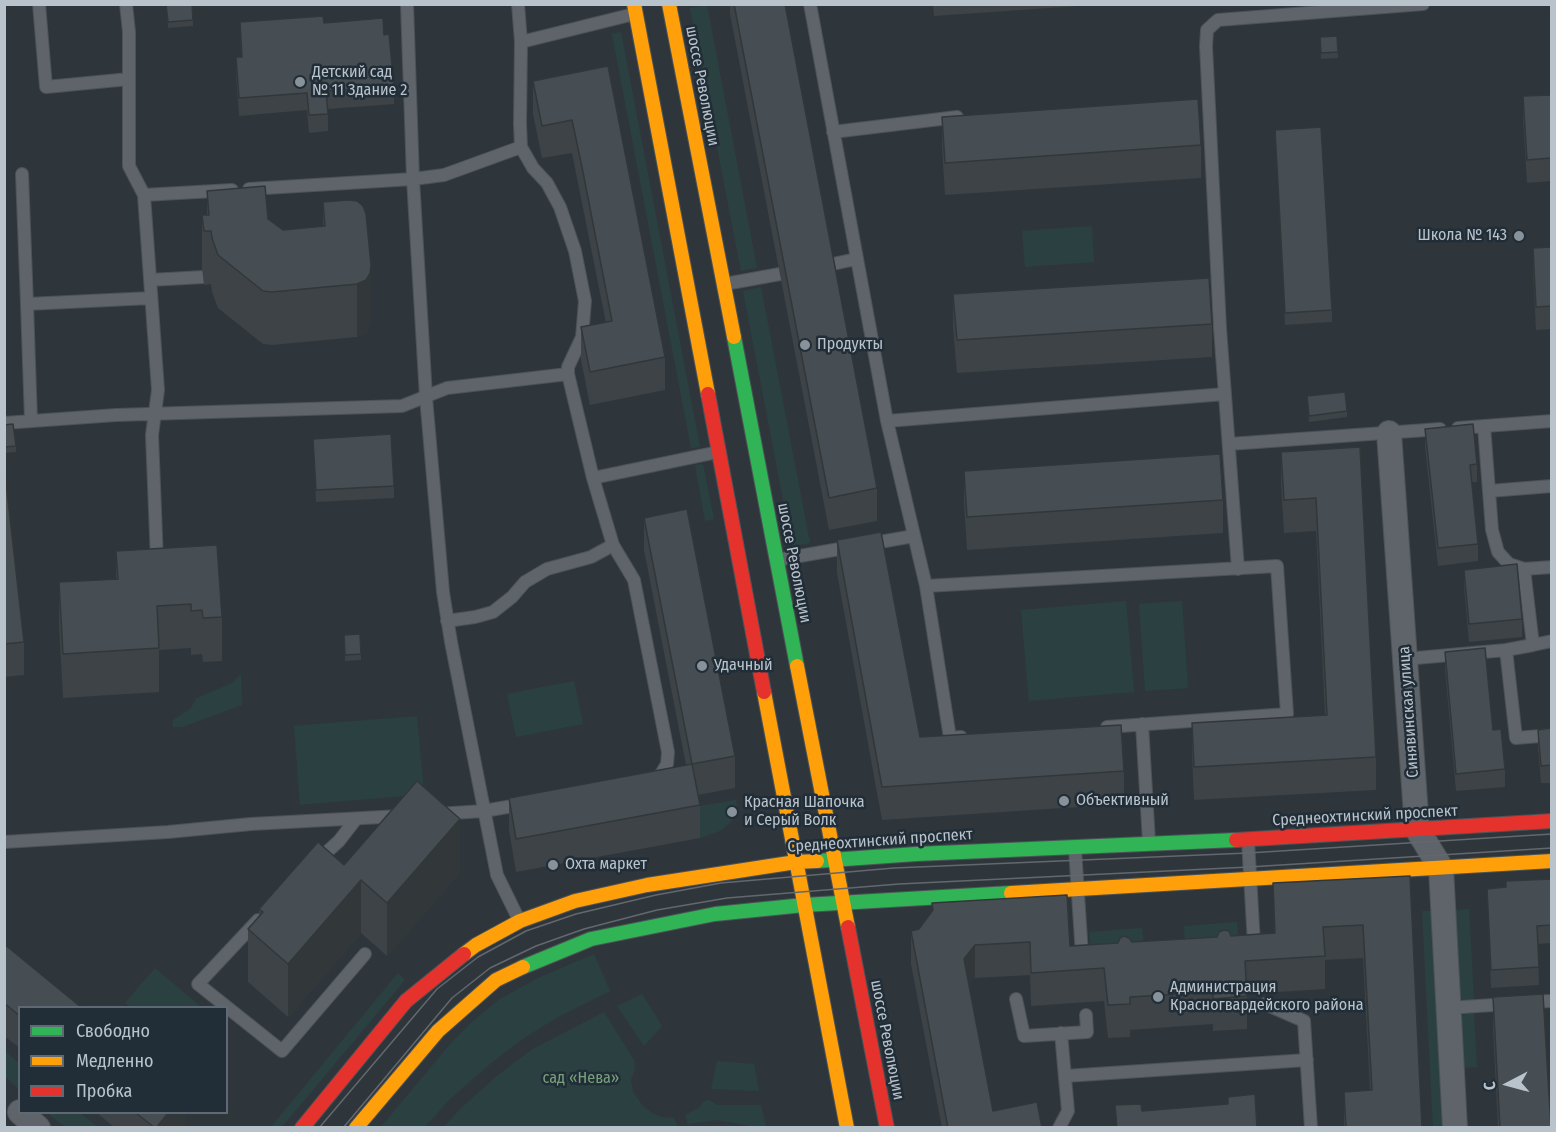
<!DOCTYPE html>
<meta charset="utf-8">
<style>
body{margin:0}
#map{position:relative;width:1556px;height:1132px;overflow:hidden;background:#2e363c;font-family:"Fira Sans Condensed",sans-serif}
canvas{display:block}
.frame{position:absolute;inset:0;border:6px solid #b9c3cc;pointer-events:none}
.legend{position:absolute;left:18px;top:1006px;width:210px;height:108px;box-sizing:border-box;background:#212d37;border:2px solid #5e6973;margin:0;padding:8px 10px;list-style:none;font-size:18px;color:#b9c3cc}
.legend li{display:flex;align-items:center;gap:12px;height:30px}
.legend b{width:30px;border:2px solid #5e6973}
.north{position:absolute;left:1478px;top:1054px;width:60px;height:60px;-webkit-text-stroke:4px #212d37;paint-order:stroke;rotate:264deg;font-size:16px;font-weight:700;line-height:24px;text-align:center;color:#b9c3cc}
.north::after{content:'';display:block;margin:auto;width:21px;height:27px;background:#b9c3cc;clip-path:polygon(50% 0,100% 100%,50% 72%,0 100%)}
</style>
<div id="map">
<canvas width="1556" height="1132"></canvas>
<div class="frame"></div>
<ul class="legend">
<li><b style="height:8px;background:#30b455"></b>Свободно</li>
<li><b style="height:8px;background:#ff9f0a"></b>Медленно</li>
<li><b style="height:8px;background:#e5322d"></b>Пробка</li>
</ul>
<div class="north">С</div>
</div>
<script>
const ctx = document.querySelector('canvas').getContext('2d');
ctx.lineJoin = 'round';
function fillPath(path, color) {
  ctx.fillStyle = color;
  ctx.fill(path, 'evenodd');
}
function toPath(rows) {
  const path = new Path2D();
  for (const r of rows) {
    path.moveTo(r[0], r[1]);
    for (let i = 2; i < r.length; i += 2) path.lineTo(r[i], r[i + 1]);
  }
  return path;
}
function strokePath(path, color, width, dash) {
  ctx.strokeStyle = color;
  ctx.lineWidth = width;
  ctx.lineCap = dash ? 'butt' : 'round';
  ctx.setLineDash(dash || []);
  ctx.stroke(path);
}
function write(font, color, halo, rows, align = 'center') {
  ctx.font = font + ' "Fira Sans Condensed",sans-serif';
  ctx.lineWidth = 5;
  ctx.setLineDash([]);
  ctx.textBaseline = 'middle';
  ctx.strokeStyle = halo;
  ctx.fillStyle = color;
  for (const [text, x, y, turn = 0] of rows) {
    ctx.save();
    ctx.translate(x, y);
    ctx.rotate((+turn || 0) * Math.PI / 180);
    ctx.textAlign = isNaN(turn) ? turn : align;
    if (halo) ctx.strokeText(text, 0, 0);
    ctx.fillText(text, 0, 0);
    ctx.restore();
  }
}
fillPath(toPath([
 [707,5,757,268,741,271,690,8],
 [621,32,700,447,691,448,612,34],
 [1092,226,1094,262,1025,267,1022,231],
 [761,287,810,543,792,546,743,291],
 [703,464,714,519,705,521,695,465],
 [1126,601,1134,692,1029,701,1021,610],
 [1182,601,1188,688,1145,691,1139,604],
 [241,674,242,705,182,727,173,727,173,720,190,709,197,698,232,683],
 [574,681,583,724,516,737,507,694],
 [417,716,424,794,300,805,294,726],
 [736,800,737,810,731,822,720,831,700,838,694,807],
 [1469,909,1474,1000,1465,1001,1459,999,1455,910],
 [1422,911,1432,911,1444,1127,1433,1127],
 [1237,922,1238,938,1185,941,1184,926],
 [1142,928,1144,944,1090,948,1090,932],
 [594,954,610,991,556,1018,521,1040,490,1064,450,1099,425,1127,380,1128,451,1043,473,1021,500,999,538,978],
 [155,968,201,1007,202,1007,131,1007,125,1003],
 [398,973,405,980,282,1127,270,1128],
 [642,994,662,1026,644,1046,617,1006],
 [604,1012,634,1060,635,1069,631,1080,633,1092,643,1106,652,1113,661,1117,674,1118,678,1127,444,1127,460,1109,497,1076,531,1050],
 [1465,1014,1474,1014,1477,1067,1463,1068,1460,1017],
 [5,1051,19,1063,19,1089,5,1077],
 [717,1061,754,1064,759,1091,711,1089],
 [709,1100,717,1105,761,1105,766,1127,752,1127,741,1124,716,1120,688,1124,685,1115,699,1108,703,1102],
 [47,1113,80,1113,98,1127,65,1127]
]), '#2b4141');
const lane = toPath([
 [39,4,46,87,129,79],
 [126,4,129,32,129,166,144,195,158,390,152,435,157,561],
 [407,4,413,179,426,397,443,592,451,642,497,875,519,920],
 [518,4,521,42,520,124,521,147,533,168,547,183,560,207,575,251,585,301,582,337,568,367,568,374,593,478,613,545,634,580,668,752,667,764,661,774,653,780],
 [810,4,887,421,926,586,950,738,961,737],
 [521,42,634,14],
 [833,132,957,117],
 [22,174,27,304],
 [249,189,413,179,444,175,521,147],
 [144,195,232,190],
 [828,265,856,259],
 [150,280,203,277],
 [725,284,780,274],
 [31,421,27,304,151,298],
 [887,421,1225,394],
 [4,423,116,415,402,406,447,388,568,374],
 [1458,428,1552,421],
 [1229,444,1440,429],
 [593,478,718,452],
 [1489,491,1552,486],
 [868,544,914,536],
 [777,560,851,547],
 [1238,569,1220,328,1206,46,1207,30,1218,20,1423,4],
 [1524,569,1552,567],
 [926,586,1277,566,1287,714,1107,727],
 [447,621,475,617,493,612,512,597,525,582,547,569,591,557,613,545],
 [1533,645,1552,641],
 [1506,650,1516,738,1552,735],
 [1405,659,1506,650,1533,645,1524,569,1509,564,1498,552,1492,530,1484,426],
 [1142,724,1149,842],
 [437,814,484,811,524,804],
 [4,842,168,832,251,824,401,816],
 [1075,849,1082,955,1088,954],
 [317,861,339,841,356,819],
 [258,920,198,984,282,1051,365,954],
 [1246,944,1254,944,1248,840],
 [1016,999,1024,1036,1087,1032,1086,1015],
 [1529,1002,1552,1001],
 [1265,1004,1304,1021,1311,1128],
 [1448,1008,1508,1004],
 [1065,1076,1307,1060],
 [1059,1128,1068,1111,1061,1033]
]);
const street = toPath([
 [1389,433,1417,829,1441,868,1455,1128],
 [20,1112,38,1128]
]);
const fast = toPath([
 [734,337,797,666],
 [817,861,916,854,1236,840],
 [523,967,591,939,715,914,804,905,1011,893]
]);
const slow = toPath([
 [634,4,708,394],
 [669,4,734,337],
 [797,666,848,927],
 [764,692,847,1128],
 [1011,893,1552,861],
 [464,954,476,945,520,921,575,901,647,885,796,862,817,861],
 [356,1128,438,1031,496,980,523,967]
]);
const jam = toPath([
 [708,394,764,692],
 [1236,840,1552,821],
 [848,927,887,1128],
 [302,1128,406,1001,464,954]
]);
strokePath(lane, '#4c5256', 14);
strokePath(street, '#4c5256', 26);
strokePath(fast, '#4c5256', 16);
strokePath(slow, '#4c5256', 16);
strokePath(jam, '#4c5256', 16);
strokePath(lane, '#5e646a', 12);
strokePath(street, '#5e646a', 24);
strokePath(fast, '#30b455', 14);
strokePath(slow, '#ff9f0a', 14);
strokePath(jam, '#e5322d', 14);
strokePath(toPath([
 [319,1128,437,989,478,957,526,931,576,914,656,895,721,883,894,868,1248,853,1552,834],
 [343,1128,452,998,490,968,536,946,584,929,657,910,727,898,899,884,1249,867,1552,848]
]), '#63686e', 1.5);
fillPath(toPath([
 [166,4,193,20,193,26,168,28],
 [730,4,785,4,877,488,877,521,829,530,730,14],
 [933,4,1106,4,934,16],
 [240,22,324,23,384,35,394,86,394,104,328,109,328,131,309,133,307,110,239,116,236,75,236,57,241,57],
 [1337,36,1338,58,1321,59,1320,37],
 [608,66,665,357,665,390,590,405,581,360,581,327,606,323,572,153,542,158,533,114,533,81],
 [1551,95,1551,181,1527,183,1523,119,1523,96],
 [942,117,1201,145,1201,178,945,195,942,149],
 [1275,130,1332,310,1332,322,1285,325],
 [207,191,268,219,283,230,323,227,323,202,363,206,371,319,370,326,366,333,357,337,272,345,263,344,218,308,212,292,211,284,204,285,202,268,202,215,207,215],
 [1551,247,1551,329,1536,330,1533,271,1533,248],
 [953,294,1212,324,1212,357,957,373,953,327],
 [1307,396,1347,411,1347,417,1309,422],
 [4,425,16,446,16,452,4,453],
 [1425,429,1477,464,1477,482,1472,482,1478,544,1478,561,1438,566,1425,447],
 [313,439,394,486,394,498,316,502],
 [1360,447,1376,757,1376,790,1194,800,1192,755,1192,723,1325,716,1316,531,1284,533,1281,484,1281,452],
 [4,465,24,642,24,675,4,677],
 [964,471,1223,500,1223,533,967,550,964,504],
 [644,518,735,756,735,788,698,795,700,805,700,838,516,872,509,830,509,798,686,765,644,550],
 [837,540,920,737,1124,771,1124,804,882,820,837,573],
 [116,551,222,617,222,661,203,662,202,654,191,655,191,648,159,650,159,692,63,698,59,626,59,582,116,579],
 [1464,570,1522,619,1522,637,1469,642,1464,587],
 [344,641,361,654,361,660,345,661],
 [1445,652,1493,730,1505,769,1505,787,1456,791,1445,670],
 [1551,728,1551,783,1541,783,1538,747,1538,730],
 [344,865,460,872,387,956,361,933,288,1017,248,982,248,929,259,916,259,909],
 [1410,876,1422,1128,1344,1128,1344,1092,1370,1090,1363,958,1325,960,1325,989,1247,994,1247,1029,1213,1031,1213,1024,1130,1030,1130,1037,1108,1038,1104,1001,1031,1006,1030,975,975,978,969,985,993,1111,1042,1128,942,1128,911,964,911,931,1070,946,1274,933,1273,883],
 [1551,879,1551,943,1538,944,1539,985,1491,988,1487,889,1506,887],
 [4,944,20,1008,20,1048,4,1036],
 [1493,997,1551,1128,1498,1128,1493,1030],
 [97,1113,185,1113,185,1126,183,1128,115,1128]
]), '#3d4347');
fillPath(toPath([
 [371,265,371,319,370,326,366,333,357,337,357,284],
 [460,819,460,872,387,956,387,903],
 [361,880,361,933,288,1017,288,964],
 [975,945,975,978,964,992,964,959],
 [168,1113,185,1113,185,1126,183,1128,156,1128]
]), '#32373a');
const building = toPath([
 [166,4,192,4,193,20,168,22,166,4],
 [734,4,785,4,877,488,829,498,734,4],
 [323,16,324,23,383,18,384,35,389,34,394,86,326,91,328,114,309,115,307,93,239,98,236,57,242,57,240,22,323,16],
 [1337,36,1338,52,1321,53,1320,37,1337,36],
 [608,66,665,357,590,372,581,327,612,321,582,167,572,120,542,126,533,81,608,66],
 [1551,95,1551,158,1527,160,1523,96,1551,95],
 [1198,99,1201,145,945,163,942,117,1198,99],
 [1321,127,1332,310,1285,313,1275,130,1321,127],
 [265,186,268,219,283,230,325,226,323,202,348,200,357,201,363,206,366,214,371,265,370,273,366,280,357,284,272,292,263,291,218,255,212,238,211,231,204,231,202,215,209,215,207,191,265,186],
 [1551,247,1551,306,1536,307,1533,248,1551,247],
 [1209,278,1212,324,957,340,953,294,1209,278],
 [1345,392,1347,411,1309,416,1307,396,1345,392],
 [13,424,16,446,4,447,4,425,13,424],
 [1473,424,1477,464,1470,465,1478,544,1438,548,1425,429,1473,424],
 [391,434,394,486,316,490,313,439,391,434],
 [1360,447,1376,757,1194,767,1192,723,1327,715,1316,498,1284,500,1281,452,1360,447],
 [1220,454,1223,500,967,517,964,471,1220,454],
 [4,465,24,642,4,644,4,465],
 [687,509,735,756,692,764,644,518,687,509],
 [881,532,920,737,1121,725,1124,771,882,787,837,540,881,532],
 [217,545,222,617,203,618,202,610,191,611,191,604,157,606,159,648,63,654,59,582,118,579,116,551,217,545],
 [1517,564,1522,619,1469,624,1464,570,1517,564],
 [360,634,361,654,345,655,344,635,360,634],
 [1485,648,1493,730,1501,729,1505,769,1456,774,1445,652,1485,648],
 [1551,728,1551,765,1541,766,1538,730,1551,728],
 [692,764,700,805,516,839,509,798,692,764],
 [417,781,460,819,387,903,361,880,288,964,248,929,263,912,259,909,318,842,344,865,417,781],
 [1410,876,1422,1128,1346,1128,1344,1092,1372,1090,1363,925,1323,927,1325,956,1245,961,1247,996,1213,999,1213,992,1130,997,1130,1004,1108,1005,1104,968,1031,973,1030,942,975,945,964,959,993,1111,1037,1102,1042,1128,948,1128,911,931,919,929,933,910,932,903,1067,895,1070,946,1118,943,1120,938,1124,936,1129,938,1132,942,1217,937,1219,932,1224,930,1229,931,1231,936,1275,933,1273,883,1410,876],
 [1551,879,1551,925,1537,926,1539,967,1491,970,1487,889,1506,887,1506,881,1551,879],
 [4,944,82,1008,20,1008,20,1016,4,1003,4,944],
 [1543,994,1551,1128,1500,1128,1493,997,1543,994],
 [1255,1094,1257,1128,1117,1128,1115,1105,1141,1104,1142,1111,1228,1104,1228,1097,1255,1094],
 [136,1113,168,1113,156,1128,155,1128,136,1113]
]);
fillPath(building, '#474e53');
strokePath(building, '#32373a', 1.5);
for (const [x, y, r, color] of [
 [300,82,6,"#88929a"],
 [1519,236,6,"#88929a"],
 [805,345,6,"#88929a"],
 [702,666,6,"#88929a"],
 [1064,801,6,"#88929a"],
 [732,812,6,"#88929a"],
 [553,865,6,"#88929a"],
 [1158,997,6,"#88929a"]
]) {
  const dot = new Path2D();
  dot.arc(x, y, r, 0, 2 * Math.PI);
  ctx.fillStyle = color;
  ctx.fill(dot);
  strokePath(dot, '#212d37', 2);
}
write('16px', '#b9c3cc', '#212d37', [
 ["Детский сад",312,73],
 ["№ 11 Здание 2",312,91],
 ["Школа № 143",1507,236,"right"],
 ["Продукты",817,345],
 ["Удачный",714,666],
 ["Объективный",1076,801],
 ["Красная Шапочка",744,803],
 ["и Серый Волк",744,821],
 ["Охта маркет",565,865],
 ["Администрация",1170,988],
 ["Красногвардейского района",1170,1006]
], 'left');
write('16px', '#b9c3cc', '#212d37', [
 ["шоссе Революции",702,86,79],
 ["шоссе Революции",794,563,79],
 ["Синявинская улица",1409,712,-94],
 ["Среднеохтинский проспект",1365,816,-3],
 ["Среднеохтинский проспект",880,841,-4],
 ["шоссе Революции",887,1040,79]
]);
write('16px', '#78a17c', '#212d37', [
 ["сад «Нева»",581,1079]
]);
</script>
